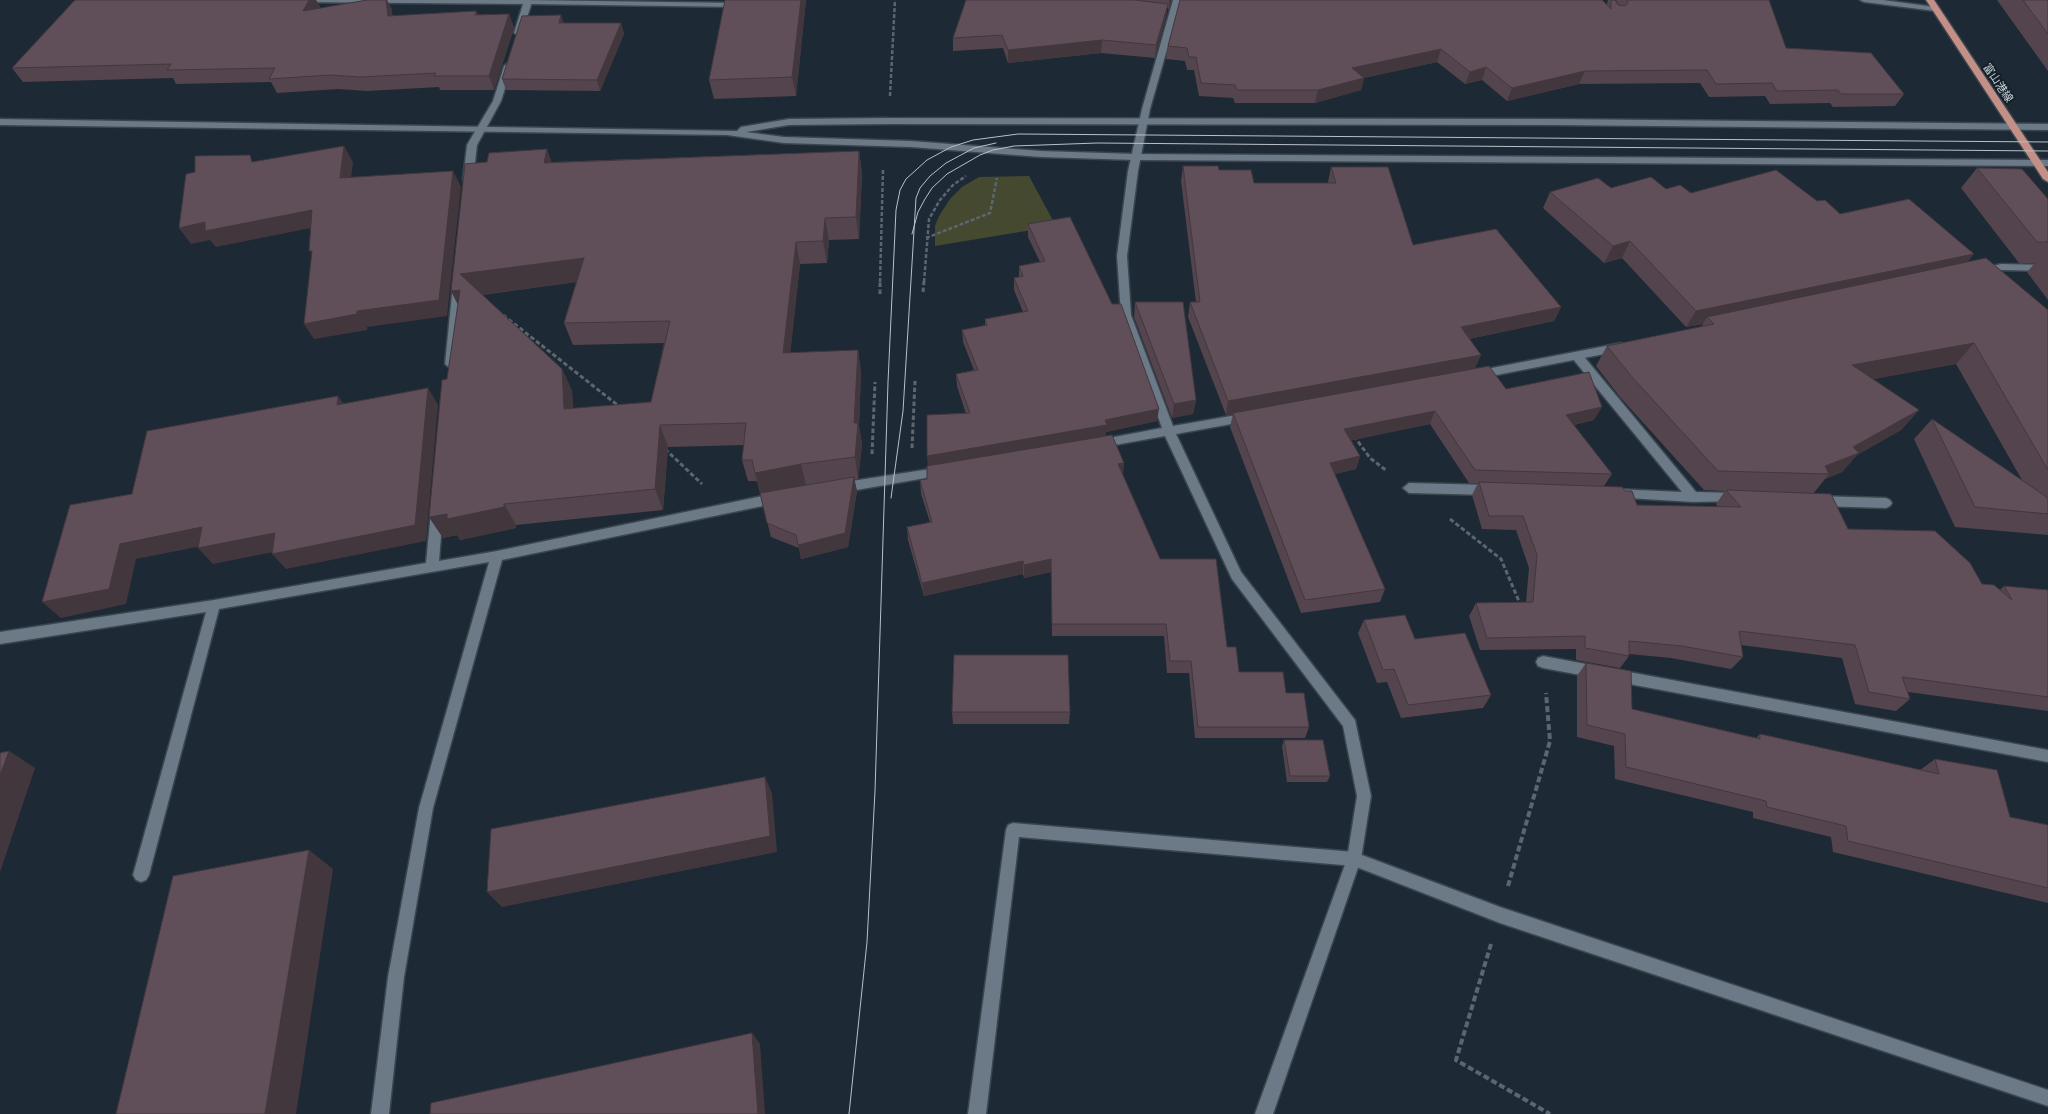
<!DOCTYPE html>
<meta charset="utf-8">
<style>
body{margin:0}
canvas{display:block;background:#1d2934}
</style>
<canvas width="2048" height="1114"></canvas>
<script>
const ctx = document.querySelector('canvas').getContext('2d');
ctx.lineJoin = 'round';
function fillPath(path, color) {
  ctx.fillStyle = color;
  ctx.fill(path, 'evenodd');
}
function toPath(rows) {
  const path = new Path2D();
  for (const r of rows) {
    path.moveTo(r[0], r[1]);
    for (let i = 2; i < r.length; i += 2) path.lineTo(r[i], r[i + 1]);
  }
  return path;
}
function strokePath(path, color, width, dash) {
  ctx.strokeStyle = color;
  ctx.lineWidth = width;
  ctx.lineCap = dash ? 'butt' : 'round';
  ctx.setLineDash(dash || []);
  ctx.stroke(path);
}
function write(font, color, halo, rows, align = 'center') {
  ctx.font = font + ' "Golos Text","Noto Sans JP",sans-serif';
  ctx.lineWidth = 4;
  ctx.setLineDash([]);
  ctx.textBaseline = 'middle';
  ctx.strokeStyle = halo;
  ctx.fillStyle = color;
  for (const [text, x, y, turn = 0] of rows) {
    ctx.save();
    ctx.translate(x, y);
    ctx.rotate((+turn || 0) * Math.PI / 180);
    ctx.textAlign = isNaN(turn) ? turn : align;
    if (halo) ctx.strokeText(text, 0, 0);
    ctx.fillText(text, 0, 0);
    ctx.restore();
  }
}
fillPath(toPath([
 [1029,176,1056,226,935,246,935,226,939,216,950,199,962,187,979,177]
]), '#444930');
const lane = toPath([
 [525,0,740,3,744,5,740,7,528,4,524,2,525,0],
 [1860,0,1883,0,1935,7,1939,9,1935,11,1864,2,1860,0],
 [1577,352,1581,353,1696,492,1736,493,1740,495,1742,498,1740,501,1693,502,1612,497,1610,494,1612,491,1616,489,1682,492,1573,359,1572,356,1577,352],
 [1409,483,1491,485,1495,487,1497,490,1495,493,1491,495,1409,493,1403,488,1409,483],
 [1818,496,1886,498,1890,500,1892,503,1890,506,1886,508,1818,506,1814,504,1812,501,1814,498,1818,496],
 [1543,656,2048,750,2048,762,1543,668,1538,666,1536,662,1538,658,1543,656],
 [1013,823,1354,852,1500,907,2048,1090,2048,1106,1500,923,1354,866,1019,837,986,1114,968,1114,1006,830,1008,825,1013,823]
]);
const street = toPath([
 [286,0,530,0,532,2,522,33,518,35,514,33,523,4,290,2,286,0],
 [1173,0,1181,0,1150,109,1138,171,1127,256,1131,315,1173,426,1248,413,1254,417,1248,421,1176,434,1241,572,1355,720,1371,796,1361,859,1273,1114,1255,1114,1347,859,1357,796,1343,726,1232,579,1165,436,1098,448,1092,444,1098,440,1162,428,1121,315,1117,256,1128,171,1142,109,1173,0],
 [508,63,512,66,501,101,477,145,473,180,471,182,465,182,463,180,467,145,493,101,504,66,508,63],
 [2001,264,2048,265,2048,271,2001,270,1981,275,1976,272,1977,270,2001,264],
 [458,281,463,284,455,364,450,368,445,364,453,284,458,281],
 [1621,343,1626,347,1625,350,1476,379,1470,375,1476,371,1621,343],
 [943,467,949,471,943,475,839,493,833,488,839,483,943,467],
 [777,493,781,495,783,498,781,501,777,503,502,560,433,808,404,977,389,1114,371,1114,388,977,419,808,489,562,219,609,149,875,146,880,141,882,136,880,133,875,206,612,0,644,0,632,214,600,426,563,431,511,433,508,437,506,441,508,443,511,439,561,497,551,777,493]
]);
const secondary = toPath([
 [888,118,1554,119,2048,124,2048,130,1554,125,888,124,789,125,746,132,784,137,911,141,1041,151,1135,154,2048,160,2048,166,1135,160,1041,157,911,147,784,143,727,135,0,125,0,119,737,131,741,127,789,119,888,118]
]);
const primary = toPath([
 [1926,0,1934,0,2048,172,2048,182,2043,179,1926,0]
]);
strokePath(lane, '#3b454e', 3);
strokePath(street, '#3b454e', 3);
strokePath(secondary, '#3b454e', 3);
strokePath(primary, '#3b454e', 3);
strokePath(toPath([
 [890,96,895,0],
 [926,238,990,213,997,178],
 [880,282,883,170],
 [924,282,929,219,940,200,953,185,966,176]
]), '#5c6670', 2.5, [4, 2]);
strokePath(toPath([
 [923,292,924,281],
 [880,294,880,281],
 [503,315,620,407],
 [1354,436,1370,458,1387,471],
 [912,448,915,381],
 [665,449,702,484],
 [872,454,875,382],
 [1450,519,1501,559,1521,606]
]), '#5c6670', 3, [4.5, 2.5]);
strokePath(toPath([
 [1508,886,1550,741,1546,693],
 [1491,944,1456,1060,1550,1114]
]), '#5c6670', 4, [6, 3]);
fillPath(lane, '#6c7987');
fillPath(street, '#6c7987');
fillPath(secondary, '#6c7987');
fillPath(primary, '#c38f86');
strokePath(toPath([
 [912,234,918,212,925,199,932,188,947,174,980,155,993,150,1014,146,1097,143,2048,151],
 [891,498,903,411,916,198,920,188,930,176,946,163,974,148,996,143],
 [849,1114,867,942,875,791,888,382,896,210,900,190,906,179,927,160,951,147,973,140,1018,134,2048,142]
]), '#b9c0c8', 1);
fillPath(toPath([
 [75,0,316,0,320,7,319,9,367,0,387,0,392,10,392,16,476,11,478,15,509,14,514,28,494,90,440,90,439,87,367,91,338,89,277,93,271,82,176,84,173,78,23,82,12,68],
 [806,0,796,96,714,99,709,80],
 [966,0,1171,0,1169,9,1167,8,1166,16,1155,58,1101,53,1008,63,1003,48,953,51,953,38],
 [1608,0,1615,0,1618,5,1616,0,1769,0,1786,48,1904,94,1895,106,1833,107,1830,103,1770,104,1765,96,1709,97,1700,83,1579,84,1507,101,1482,80,1465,84,1437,62,1364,78,1361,90,1315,103,1235,103,1233,98,1199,96,1194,70,1187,70,1185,61,1166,59,1168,46,1607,4],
 [1997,0,2048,0,2048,71],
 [564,23,621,23,624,34,600,91,506,90,502,79],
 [859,151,862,174,859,239,829,240,827,263,800,264,790,353,858,350,861,372,859,427,862,444,858,479,854,479,857,491,848,547,801,559,799,548,771,537,757,481,748,481,742,460,744,445,668,447,663,510,516,525,516,528,460,540,457,535,443,538,429,517,447,379,487,162,552,162],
 [576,282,564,323,573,345,664,343,651,402,573,409,572,391,562,369,482,295],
 [1183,166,1219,170,1254,183,1328,183,1328,182,1331,167,1413,245,1561,307,1554,321,1469,339,1475,368,1506,389,1594,420,1574,425,1612,474,1604,486,1637,505,1718,507,1716,504,1725,491,1704,490,1620,397,1596,366,1607,346,1701,327,1703,324,1686,327,1622,258,1604,263,1543,208,1550,192,1611,188,1666,189,1691,193,1817,201,1840,214,1967,262,2048,310,2048,535,1955,527,1914,439,1932,419,2022,480,1956,364,1872,379,1919,410,1901,430,1857,455,1842,472,1825,479,1813,494,1848,529,1982,584,2000,590,2004,586,2048,590,2048,711,1908,692,1910,699,1896,711,1855,704,1842,658,1741,645,1743,657,1731,669,1671,658,1629,654,1629,656,1620,668,1576,660,1576,649,1480,650,1469,616,1476,603,1526,602,1529,568,1516,530,1482,529,1472,495,1478,483,1469,483,1430,424,1351,440,1360,456,1356,469,1335,474,1385,589,1380,602,1301,613,1230,427,1233,414,1226,415,1188,317,1190,302,1196,302,1181,181],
 [1977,168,2048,199,2048,300,2027,272,2035,263,2019,263,1961,188],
 [1028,224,1157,421,1106,432,1106,436,1160,559,1227,647,1239,672,1286,693,1309,727,1305,738,1195,738,1189,673,1167,673,1164,636,1052,636,1051,572,1024,578,1023,574,924,596,908,540,907,527,930,522,921,494,920,480,927,479,928,466,966,414,957,386,956,374,974,370,963,342,962,330,985,326,985,319,1023,312,1014,290,1014,278,1019,277,1019,266,1040,262,1028,237],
 [1135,302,1196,400,1193,414,1172,418,1134,317],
 [1364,620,1415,639,1491,695,1483,708,1401,718,1387,682,1377,683,1358,633],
 [1586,663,1632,709,1756,738,1760,734,1920,770,1935,759,2010,817,2048,825,2048,903,1833,852,1831,837,1753,818,1753,812,1615,779,1614,746,1577,737,1577,676],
 [952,712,1070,712,1069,724,953,724],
 [1284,740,1330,776,1327,782,1287,782,1282,746]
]), '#53444d');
fillPath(toPath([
 [309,0,316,0,320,7,310,25,303,11],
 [386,0,387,0,392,10,394,30,388,16],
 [801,0,806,0,796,96,792,77],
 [1169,0,1171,0,1169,9],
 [1168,4,1166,16,1155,58,1156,45],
 [509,14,514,28,494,90,489,76],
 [561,15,565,26,559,23],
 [621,23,624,34,600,91,597,80],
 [1102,40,1101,53,1008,63,1008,50],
 [1441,49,1437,62,1364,78,1361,90,1315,103,1318,90,1352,68],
 [1486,67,1482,80,1465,84,1470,72],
 [1585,71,1579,84,1507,101,1512,88],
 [344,146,353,162,349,194,340,178],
 [547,149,555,171,544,163],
 [859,151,862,174,859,239,856,217],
 [453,171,461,187,447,316,367,327,367,330,314,339,304,324,357,311],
 [312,210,321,226,216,247,210,240,191,244,179,228,205,222],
 [825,218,829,240,827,263,823,241],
 [1630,241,1622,258,1604,263,1613,246],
 [796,242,800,264,788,375,783,353],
 [1974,254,1960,271,1707,317,1703,324,1686,327,1696,311],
 [584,258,592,280,471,296,460,274],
 [460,290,462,313,451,291],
 [1561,307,1554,321,1455,342,1461,327],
 [1974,343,1956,364,1837,386,1852,365],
 [858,350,861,372,859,427,862,444,858,479,855,457,854,423],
 [1481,355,1475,369,1226,415,1228,401],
 [562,369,572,391,574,431,564,409],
 [428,388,438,405,426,541,286,569,272,554],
 [338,396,349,412,337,405],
 [1196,400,1193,414,1172,418,1174,404],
 [1602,407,1594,420,1559,428,1566,415],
 [1159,409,1157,421,1106,432,1106,437,928,468,927,456],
 [1919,410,1901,430,1857,455,1842,472,1825,479,1829,474,1825,466,1853,447],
 [1435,411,1430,424,1340,443,1344,429],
 [660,425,668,447,663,510,655,489],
 [1360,456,1356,469,1325,476,1330,463],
 [1124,463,1123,477,1118,464],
 [801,464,806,485,761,494,755,473],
 [854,477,857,491,848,547,801,559,798,545],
 [504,504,516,525,516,528,460,540,457,535,443,538,429,517],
 [202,527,217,543,136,559,126,604,61,618,42,602,120,544],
 [275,533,288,549,213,564,198,548],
 [1051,559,1051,572,1024,578,1024,565],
 [1023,561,1023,574,924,596,922,583],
 [9,751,35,768,0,872,0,776],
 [765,777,772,793,777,852,502,907,487,892],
 [309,850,333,869,296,1114,265,1114],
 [752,1033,760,1044,765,1114,758,1114]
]), '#43373e');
const building = toPath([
 [75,0,309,0,303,11,367,0,386,0,388,16,476,11,475,15,509,14,489,76,434,76,436,73,360,77,330,75,269,79,275,68,167,70,171,64,12,68,75,0],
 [725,0,801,0,792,77,709,80,725,0],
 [966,0,1134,0,1168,4,1156,45,1102,40,1008,50,1002,35,953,38,966,0],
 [1180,0,1602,0,1611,9,1611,0,1615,0,1618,5,1625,6,1628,3,1627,0,1769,0,1786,48,1871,53,1904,94,1841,94,1838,90,1777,91,1772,83,1716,84,1707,70,1585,71,1512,88,1486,67,1470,72,1441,49,1352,68,1364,78,1318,90,1237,90,1235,85,1201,83,1196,57,1189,57,1187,48,1168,46,1180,0],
 [2023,0,2048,0,2048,34,2023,0],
 [561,15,559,23,621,23,597,80,502,79,522,16,561,15],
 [344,146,340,178,453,171,439,300,357,311,357,314,304,324,312,251,309,251,312,210,205,231,205,222,179,228,186,174,195,172,195,156,250,155,252,162,344,146],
 [547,149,544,163,859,151,856,217,825,218,823,241,796,242,783,353,858,350,854,423,858,423,855,457,801,464,755,473,752,460,742,460,746,423,660,425,655,489,504,504,504,507,447,519,447,514,429,517,442,380,447,379,460,290,451,291,465,164,487,162,489,153,547,149],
 [584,258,564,323,670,321,651,402,564,409,562,369,460,274,584,258],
 [1183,166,1218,166,1219,170,1251,170,1254,183,1336,183,1331,167,1388,167,1413,245,1496,229,1561,307,1461,327,1481,355,1228,401,1190,302,1200,302,1183,166],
 [1977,168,2022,169,2048,199,2048,242,2037,242,1977,168],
 [1776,170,1817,201,1825,200,1840,214,1909,199,1974,254,1696,311,1630,241,1613,246,1550,192,1598,178,1611,188,1651,177,1666,189,1680,185,1691,193,1776,170],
 [1070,217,1112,304,1121,304,1159,409,1105,420,1107,425,927,456,927,415,970,413,956,374,978,370,962,330,987,325,985,319,1028,311,1014,278,1023,276,1019,266,1045,261,1028,224,1070,217],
 [1986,258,2048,310,2048,470,1974,343,1852,365,1919,410,1853,447,1859,453,1825,466,1829,474,1718,471,1632,377,1607,346,1714,324,1707,317,1986,258],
 [1135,302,1183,302,1196,400,1174,404,1135,302],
 [1489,366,1506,389,1589,372,1602,407,1566,415,1612,474,1475,470,1435,411,1344,429,1360,456,1330,463,1385,589,1305,600,1233,413,1489,366],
 [428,388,415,525,272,554,275,533,198,548,202,527,120,544,109,589,42,602,70,505,132,494,147,431,338,396,337,405,428,388],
 [1932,419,2048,498,2048,514,1975,507,1932,419],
 [1112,435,1124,463,1118,464,1160,559,1216,559,1227,647,1236,647,1239,672,1283,672,1286,693,1304,693,1309,727,1198,727,1191,661,1170,661,1166,624,1052,624,1051,559,1024,565,1023,561,922,583,907,527,932,522,920,480,927,479,927,466,1112,435],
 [854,477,845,533,798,545,796,535,767,523,760,493,854,477],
 [1479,482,1622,487,1625,491,1632,491,1637,505,1741,507,1726,490,1831,494,1848,529,1935,531,1970,563,1982,584,1994,585,2012,600,2004,586,2048,590,2048,697,1902,677,1910,699,1869,692,1855,645,1739,631,1743,657,1682,646,1629,641,1629,656,1585,648,1585,636,1487,638,1476,603,1533,602,1537,555,1523,516,1489,516,1479,482],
 [1405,615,1415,639,1465,633,1491,695,1408,705,1394,669,1383,670,1364,620,1405,615],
 [954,655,1068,655,1070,712,952,712,954,655],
 [1586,663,1631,671,1632,709,1760,739,1760,734,1939,774,1935,759,1997,770,2010,817,2048,825,2048,888,1848,841,1846,826,1767,807,1766,801,1626,767,1625,734,1587,725,1586,663],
 [1284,740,1323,740,1330,776,1290,776,1284,740],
 [9,751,0,776,0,753,9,751],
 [765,777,770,836,487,892,491,829,765,777],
 [309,850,265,1114,116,1114,173,876,309,850],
 [752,1033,758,1114,430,1114,431,1103,752,1033]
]);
fillPath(building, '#604f59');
strokePath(building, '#43373e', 1);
write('11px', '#d0d7de', '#14202a', [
 ["富山港線",1998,83,56]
]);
</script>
